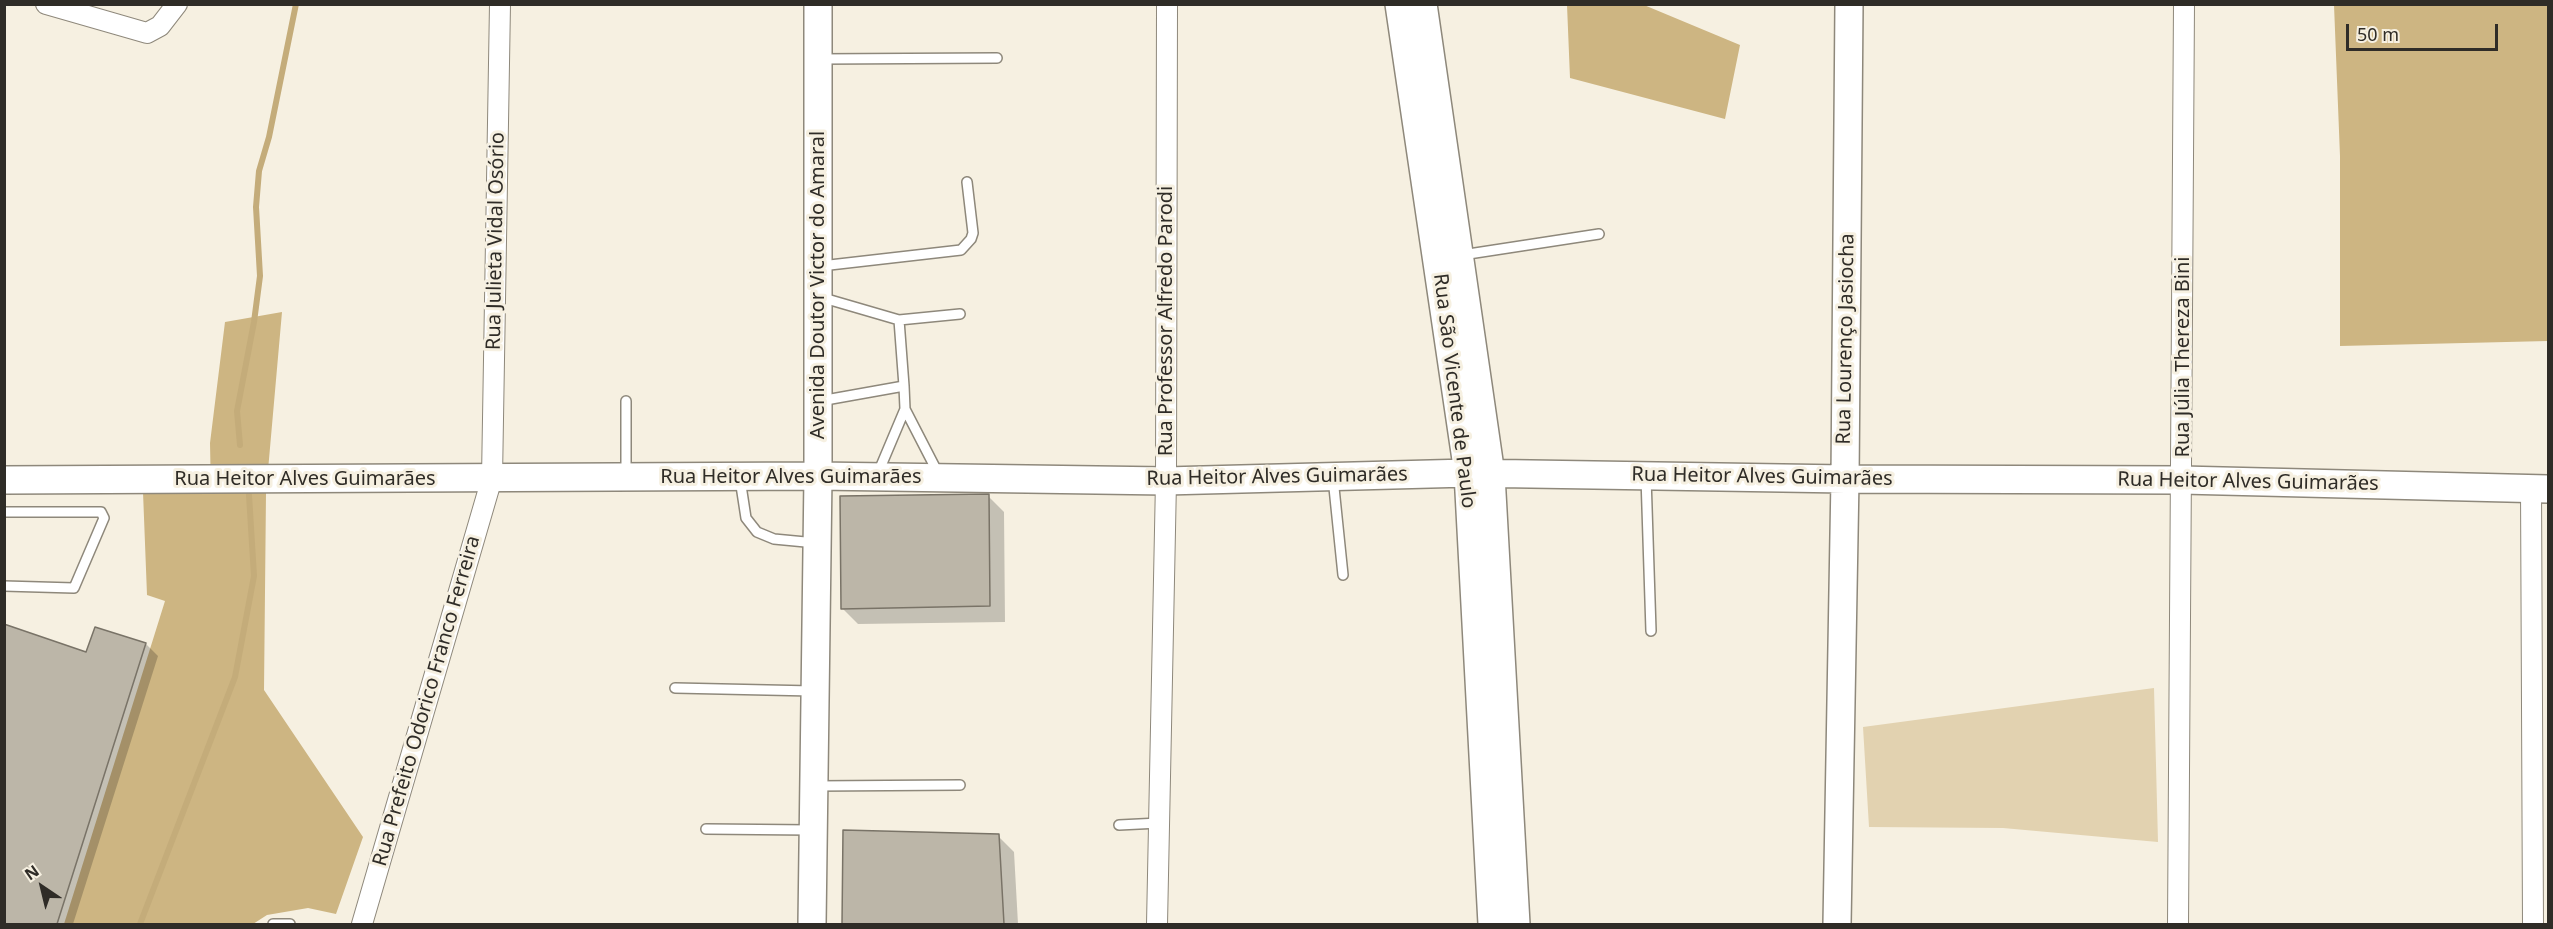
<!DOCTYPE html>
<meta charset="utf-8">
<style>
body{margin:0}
#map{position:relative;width:2553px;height:929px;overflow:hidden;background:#f6f0e1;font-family:"Noto Sans",sans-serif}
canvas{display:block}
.frame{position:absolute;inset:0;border:6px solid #2f2c27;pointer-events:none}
.north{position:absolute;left:12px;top:857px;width:60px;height:60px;-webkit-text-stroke:4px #f6f0e1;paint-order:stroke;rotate:325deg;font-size:16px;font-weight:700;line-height:24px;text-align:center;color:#2f2c27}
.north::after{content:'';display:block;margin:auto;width:21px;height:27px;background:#2f2c27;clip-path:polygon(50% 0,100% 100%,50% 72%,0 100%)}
.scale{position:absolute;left:2346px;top:24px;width:152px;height:27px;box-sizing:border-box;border:3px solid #2f2c27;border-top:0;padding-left:8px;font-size:18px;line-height:21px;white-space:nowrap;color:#2f2c27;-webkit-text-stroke:4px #f6f0e1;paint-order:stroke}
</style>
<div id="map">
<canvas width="2553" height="929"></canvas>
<div class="frame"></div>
<div class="north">N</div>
<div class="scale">50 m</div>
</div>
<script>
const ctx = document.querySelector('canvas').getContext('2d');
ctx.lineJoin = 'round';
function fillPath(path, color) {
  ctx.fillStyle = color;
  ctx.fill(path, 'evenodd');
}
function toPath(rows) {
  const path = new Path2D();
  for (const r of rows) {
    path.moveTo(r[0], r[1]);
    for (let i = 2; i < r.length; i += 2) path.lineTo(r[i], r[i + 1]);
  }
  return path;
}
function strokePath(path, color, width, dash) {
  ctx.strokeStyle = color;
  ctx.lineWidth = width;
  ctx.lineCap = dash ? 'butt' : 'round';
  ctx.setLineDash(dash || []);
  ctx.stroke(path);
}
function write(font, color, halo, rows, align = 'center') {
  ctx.font = font + ' "Noto Sans",sans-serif';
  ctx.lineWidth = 6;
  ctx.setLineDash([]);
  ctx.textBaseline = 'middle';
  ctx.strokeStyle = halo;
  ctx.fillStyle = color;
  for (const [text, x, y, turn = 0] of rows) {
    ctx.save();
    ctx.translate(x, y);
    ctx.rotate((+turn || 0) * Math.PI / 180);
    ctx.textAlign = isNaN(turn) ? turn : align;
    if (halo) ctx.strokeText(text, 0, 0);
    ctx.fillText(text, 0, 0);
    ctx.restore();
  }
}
fillPath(toPath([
 [2154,688,2158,842,2003,828,1869,827,1863,727]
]), '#e2d2b0');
fillPath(toPath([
 [1567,5,1644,5,1740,45,1725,119,1570,78],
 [2334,5,2548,5,2548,341,2340,346,2340,156],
 [282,312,266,493,264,690,363,837,336,914,308,908,267,915,253,924,64,924,165,601,147,595,143,492,211,494,210,443,225,322]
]), '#cdb582');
fillPath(toPath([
 [988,496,1004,512,1005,622,858,624,842,608],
 [4,626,87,654,146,644,158,656,73,924,4,924],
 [844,832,998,836,1014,852,1018,924,844,924]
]), '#0003');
strokePath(toPath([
 [240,445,237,411,254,322,260,276,256,207,259,171,269,137,296,4],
 [140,924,235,677,254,576,249,495]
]), '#c4ac7a', 6);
const building = toPath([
 [989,494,990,606,841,609,840,496,989,494],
 [4,624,86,652,95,627,146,643,57,924,4,924,4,624],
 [843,830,999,834,1004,924,842,924,843,830]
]);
fillPath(building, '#bcb6a8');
strokePath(building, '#797367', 1.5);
const lane = toPath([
 [820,59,997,58],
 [1462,255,1599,234],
 [821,266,961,250,971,239,973,233,967,182],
 [899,320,960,314],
 [904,386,905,409,939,475],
 [626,401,626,474],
 [820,401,904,386,899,320,820,297],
 [878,473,905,409],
 [1646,477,1651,631],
 [1333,478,1343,575],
 [740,479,746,518,757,532,774,539,816,543],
 [4,512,101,512,104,518,74,588,4,586],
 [675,688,813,691],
 [816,786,960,785],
 [1119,825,1159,823],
 [706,829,811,830],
 [273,924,290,924]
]);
const street = toPath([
 [46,4,147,33,160,26,177,4],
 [2531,487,2533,924],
 [362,924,492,478,500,4],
 [1157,924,1166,481,1167,4],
 [2178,924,2184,4]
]);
const secondary = toPath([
 [1399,4,1468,473,1492,924],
 [1423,4,1491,475,1516,924],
 [4,480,818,476,1166,481,1468,473,1845,479,2182,480,2548,489],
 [812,924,818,476,818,4],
 [1837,924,1845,479,1849,4]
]);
strokePath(lane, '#8e887b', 12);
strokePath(street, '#8e887b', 22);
strokePath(secondary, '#8e887b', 30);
strokePath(lane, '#fff', 9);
strokePath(street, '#fff', 20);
strokePath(secondary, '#fff', 27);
write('20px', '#2f2c27', '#f6f0e1', [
 ["Rua Julieta Vidal Osório",496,241,-89],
 ["Avenida Doutor Victor do Amaral",818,285,-90],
 ["Rua Professor Alfredo Parodi",1166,321,-90],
 ["Rua Lourenço Jasiocha",1846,339,-89],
 ["Rua Júlia Thereza Bini",2183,357,-90],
 ["Rua São Vicente de Paulo",1454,391,83],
 ["Rua Heitor Alves Guimarães",791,477],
 ["Rua Heitor Alves Guimarães",1277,477,-1],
 ["Rua Heitor Alves Guimarães",1762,477,1],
 ["Rua Heitor Alves Guimarães",305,479],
 ["Rua Heitor Alves Guimarães",2248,482,1],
 ["Rua Prefeito Odorico Franco Ferreira",427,701,-74]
]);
</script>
